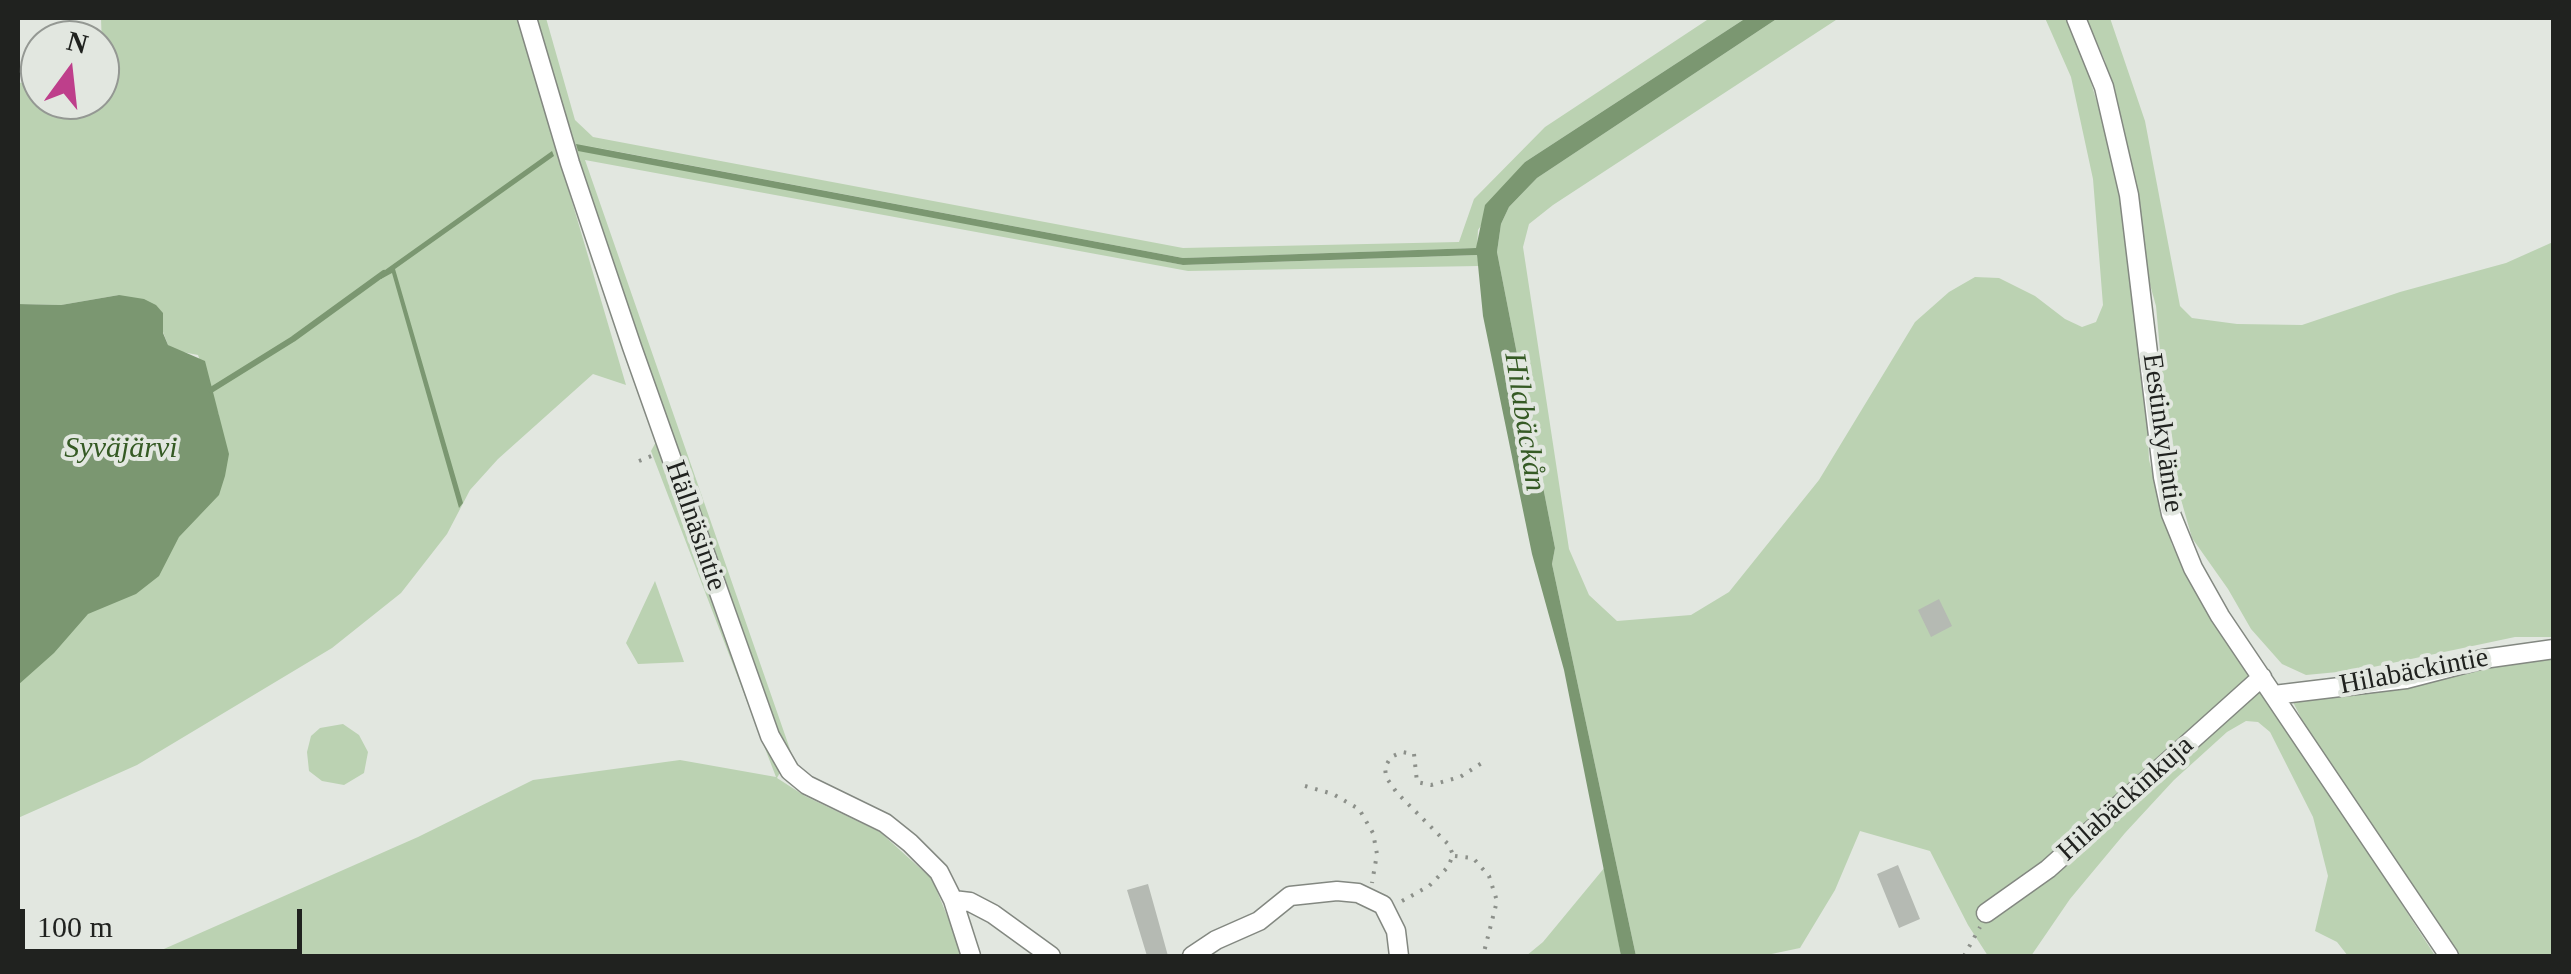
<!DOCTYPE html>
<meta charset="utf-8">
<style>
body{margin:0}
#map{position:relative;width:2571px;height:974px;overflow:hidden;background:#e2e7e0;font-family:Georgia,serif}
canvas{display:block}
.frame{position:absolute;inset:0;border:20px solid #20221f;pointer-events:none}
.north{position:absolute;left:20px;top:20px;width:100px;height:100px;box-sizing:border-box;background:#e2e7e0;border:2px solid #949893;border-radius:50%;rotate:15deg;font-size:28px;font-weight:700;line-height:40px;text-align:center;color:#20221f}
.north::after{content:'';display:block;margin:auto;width:35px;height:45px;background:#be3f8b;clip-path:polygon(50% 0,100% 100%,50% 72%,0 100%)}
.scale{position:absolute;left:20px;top:909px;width:282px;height:45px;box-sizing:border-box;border:5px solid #20221f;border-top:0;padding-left:12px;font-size:30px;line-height:35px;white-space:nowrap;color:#20221f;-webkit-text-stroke:8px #e2e7e0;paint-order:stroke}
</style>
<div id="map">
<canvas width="2571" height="974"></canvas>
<div class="frame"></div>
<div class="north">N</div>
<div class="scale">100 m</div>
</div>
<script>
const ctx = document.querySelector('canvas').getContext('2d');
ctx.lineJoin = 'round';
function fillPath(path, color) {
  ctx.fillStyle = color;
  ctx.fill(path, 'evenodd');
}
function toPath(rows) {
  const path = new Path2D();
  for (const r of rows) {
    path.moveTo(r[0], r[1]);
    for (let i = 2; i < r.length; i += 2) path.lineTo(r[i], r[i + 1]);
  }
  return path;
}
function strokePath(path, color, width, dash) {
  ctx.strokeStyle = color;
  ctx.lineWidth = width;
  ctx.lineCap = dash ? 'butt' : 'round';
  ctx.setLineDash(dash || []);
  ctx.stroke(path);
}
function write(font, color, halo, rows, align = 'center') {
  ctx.font = font + ' Georgia,serif';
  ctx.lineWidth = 8;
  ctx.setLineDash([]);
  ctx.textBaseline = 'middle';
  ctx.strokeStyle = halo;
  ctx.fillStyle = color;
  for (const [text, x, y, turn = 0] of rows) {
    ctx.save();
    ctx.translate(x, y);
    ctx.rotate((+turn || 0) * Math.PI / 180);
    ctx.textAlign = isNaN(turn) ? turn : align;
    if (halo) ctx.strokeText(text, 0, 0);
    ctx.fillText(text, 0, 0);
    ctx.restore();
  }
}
fillPath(toPath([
 [101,18,518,18,626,385,593,374,498,459,470,490,447,534,401,593,332,648,137,765,18,818,18,684,219,415,198,355,177,351,168,345,163,332,119,295,61,305,18,304,18,83,40,81,40,100,100,100,100,77,103,76],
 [530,18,546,18,575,120,593,137,1183,248,1459,242,1474,199,1545,127,1710,18,1746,18,1525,162,1478,230,1477,248,1183,258,577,144,1183,265,1477,255,1479,266,1188,271,585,160,792,755,781,744,652,394],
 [1778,18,1839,18,1553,205,1529,224,1523,247,1569,549,1589,595,1617,621,1691,615,1729,592,1819,480,1915,322,1949,292,1975,277,1999,278,2035,296,2065,319,2082,327,2096,322,2103,305,2093,179,2071,77,2045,18,2066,18,2083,56,2105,129,2122,204,2146,394,2149,460,2172,545,2186,571,2434,954,2431,956,2348,956,2337,942,2315,931,2328,876,2313,817,2270,732,2258,722,2246,721,2227,732,2174,780,2125,833,2070,899,2031,956,1988,956,1968,925,1930,851,1860,831,1835,890,1800,948,1762,956,1636,956,1552,564,1555,548,1497,252,1501,224,1509,207,1537,178],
 [2086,18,2110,18,2145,121,2180,306,2192,318,2237,324,2302,325,2400,292,2506,263,2553,242,2553,637,2515,637,2359,670,2306,675,2282,664,2251,629,2228,589,2192,538,2170,461,2156,306,2149,281,2137,190,2105,61],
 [657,440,782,769,777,778,805,796,880,832,932,879,960,947,960,956,148,956,418,837,533,780,680,760,776,777,651,451],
 [655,581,684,662,638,664,626,643],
 [2553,655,2553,956,2456,956,2305,726,2291,698,2490,662],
 [343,724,359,735,368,752,364,773,344,785,322,781,309,771,307,752,311,736,320,728],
 [1605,867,1621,956,1526,956,1543,942]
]), '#bbd2b2');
fillPath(toPath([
 [1746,18,1778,18,1537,178,1509,207,1501,224,1497,252,1555,548,1552,564,1636,956,1621,956,1564,670,1532,554,1483,316,1477,255,1183,265,578,151,576,144,1183,258,1476,248,1485,205,1525,162],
 [552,151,554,156,395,269,463,503,459,508,392,273,381,279,378,275],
 [119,295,144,299,156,305,163,313,163,333,168,345,205,361,229,454,225,476,219,495,179,537,159,576,136,594,88,614,54,653,18,685,18,304,61,305]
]), '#7b9771');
strokePath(toPath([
 [211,390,293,339,384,273]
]), '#7b9771', 6);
fillPath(toPath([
 [1939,599,1952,626,1931,637,1918,610],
 [1898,865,1920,919,1899,928,1877,874],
 [1148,884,1160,927,1168,956,1147,956,1127,890]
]), '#b5bab3');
const minor = toPath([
 [527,18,570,163,632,347,770,736,790,771,807,785,885,823,910,843,939,872,953,900,971,956],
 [2076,18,2104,87,2129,195,2163,477,2171,514,2193,568,2220,616,2449,956],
 [2274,695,2406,679,2483,659,2554,649],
 [953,900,970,902,993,914,1051,956],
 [1986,913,2048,869,2262,677],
 [1192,956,1216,940,1259,921,1290,896,1337,891,1358,893,1383,905,1396,931,1399,956]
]);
strokePath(minor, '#838881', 21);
strokePath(toPath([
 [74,40,75,18],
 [39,49,40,49],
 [639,461,654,455],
 [1305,786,1333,794,1359,809,1373,833,1377,854,1372,883],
 [1455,856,1473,858,1489,876,1497,901,1483,956],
 [1402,901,1429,886,1448,867,1453,855,1449,845,1397,793,1386,777,1385,767,1391,757,1402,752,1414,754,1417,782,1431,785,1460,777,1485,761],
 [1964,956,1980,927]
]), '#8c908a', 4, [2.5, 8]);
strokePath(minor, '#fff', 18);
write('28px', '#20221f', '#e2e7e0', [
 ["Eestinkyläntie",2162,433,82],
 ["Hällnäsintie",695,526,71],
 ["Hilabäckintie",2414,672,-11],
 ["Hilabäckinkuja",2126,799,-42]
]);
write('italic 30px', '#355a24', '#e2e7e0', [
 ["Hilabäckån",1524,422,81],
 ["Syväjärvi",121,449]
]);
</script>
